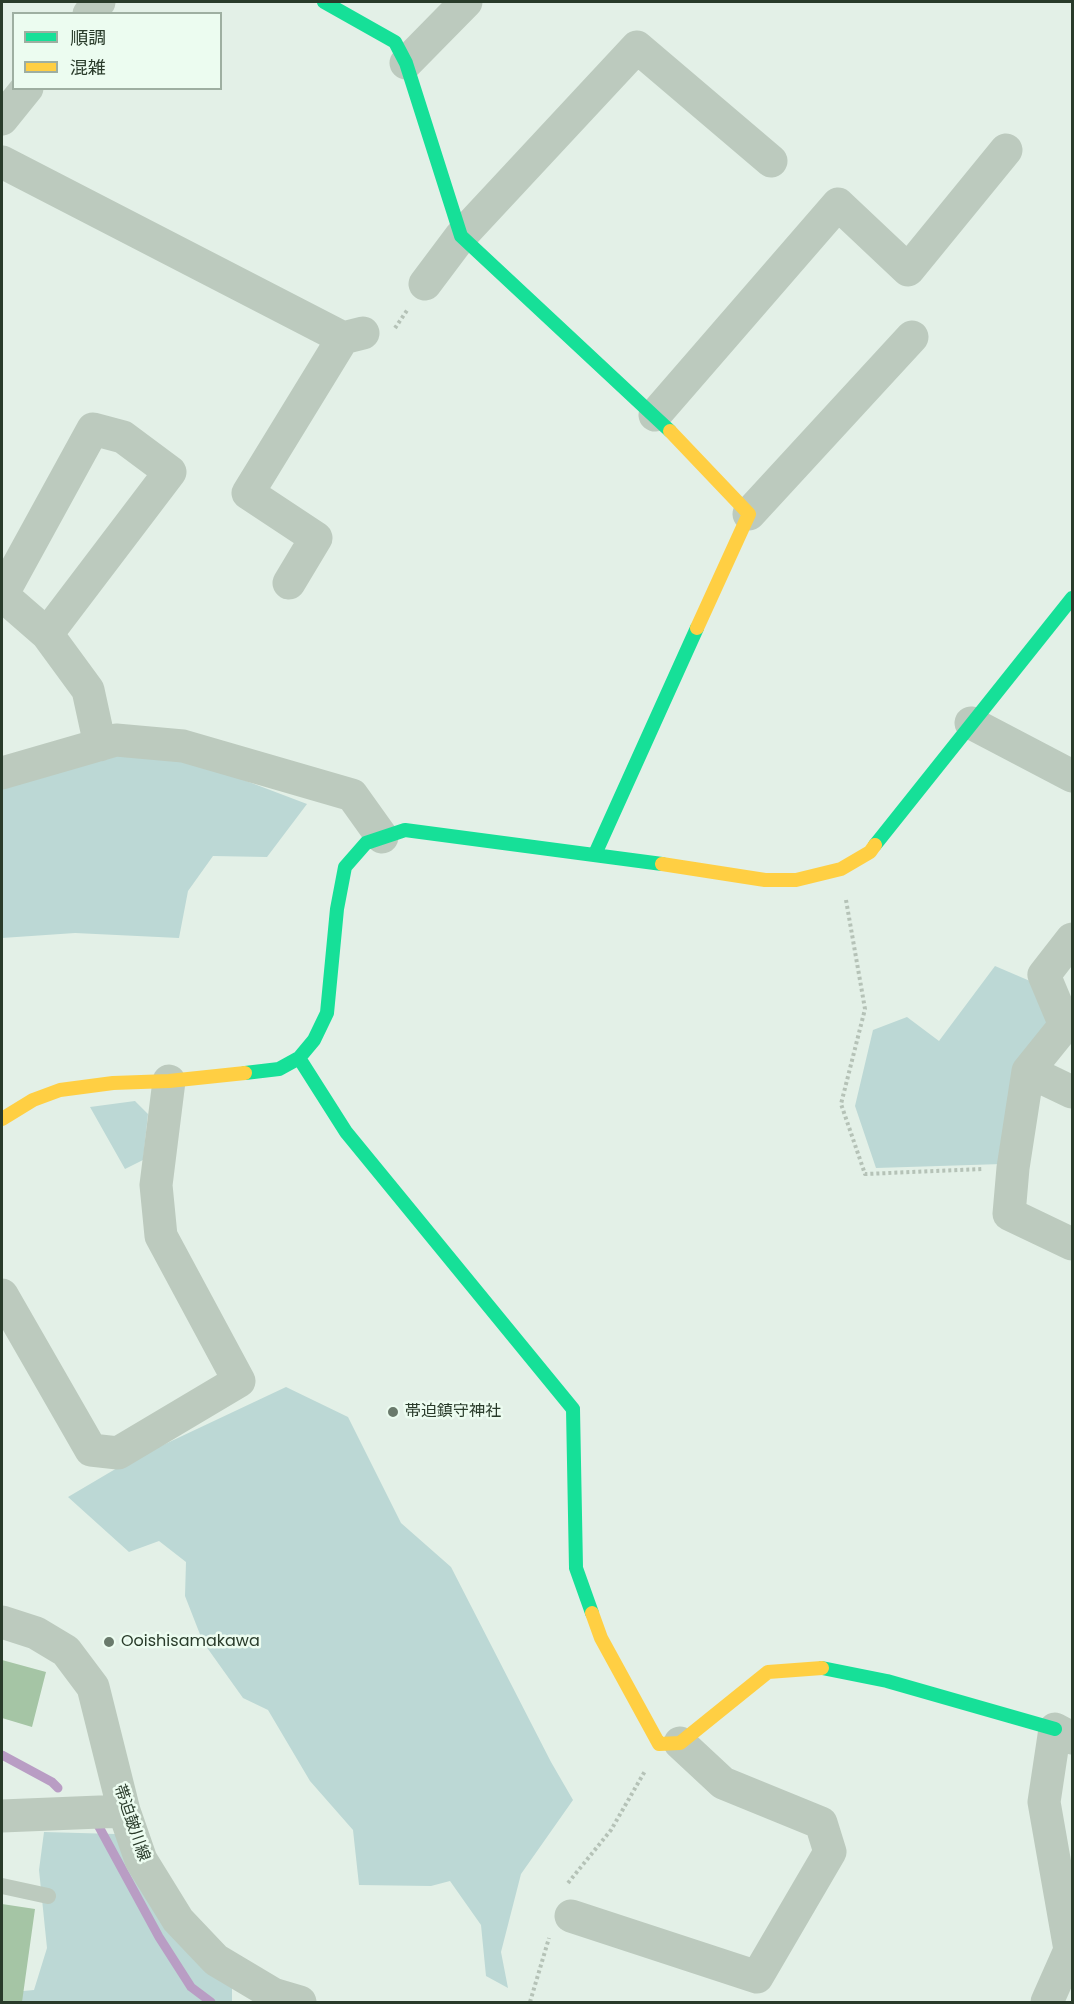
<!DOCTYPE html>
<meta charset="utf-8">
<style>
body{margin:0}
#map{position:relative;width:1074px;height:2004px;overflow:hidden;background:#e3f0e7;font-family:Poppins,"Noto Sans JP",sans-serif}
canvas{display:block}
.frame{position:absolute;inset:0;border:3px solid #293b2a;pointer-events:none}
.legend{position:absolute;left:12px;top:12px;width:210px;height:78px;box-sizing:border-box;background:#ecfcf0;border:2px solid #9eafa1;margin:0;padding:8px 10px;list-style:none;font-size:18px;color:#293b2a}
.legend li{display:flex;align-items:center;gap:12px;height:30px}
.legend b{width:30px;border:2px solid #9eafa1}
</style>
<div id="map">
<canvas width="1074" height="2004"></canvas>
<div class="frame"></div>
<ul class="legend">
<li><b style="height:8px;background:#16e098"></b>順調</li>
<li><b style="height:8px;background:#ffcf43"></b>混雑</li>
</ul>
</div>
<script>
const ctx = document.querySelector('canvas').getContext('2d');
ctx.lineJoin = 'round';
function fillPath(path, color) {
  ctx.fillStyle = color;
  ctx.fill(path, 'evenodd');
}
function toPath(rows) {
  const path = new Path2D();
  for (const r of rows) {
    path.moveTo(r[0], r[1]);
    for (let i = 2; i < r.length; i += 2) path.lineTo(r[i], r[i + 1]);
  }
  return path;
}
function strokePath(path, color, width, dash) {
  ctx.strokeStyle = color;
  ctx.lineWidth = width;
  ctx.lineCap = dash ? 'butt' : 'round';
  ctx.setLineDash(dash || []);
  ctx.stroke(path);
}
function write(font, color, halo, rows, align = 'center') {
  ctx.font = font + ' Poppins,"Noto Sans JP",sans-serif';
  ctx.lineWidth = 5;
  ctx.setLineDash([]);
  ctx.textBaseline = 'middle';
  ctx.strokeStyle = halo;
  ctx.fillStyle = color;
  for (const [text, x, y, turn = 0] of rows) {
    ctx.save();
    ctx.translate(x, y);
    ctx.rotate((+turn || 0) * Math.PI / 180);
    ctx.textAlign = isNaN(turn) ? turn : align;
    if (halo) ctx.strokeText(text, 0, 0);
    ctx.fillText(text, 0, 0);
    ctx.restore();
  }
}
fillPath(toPath([
 [162,749,307,804,267,857,213,856,188,891,179,938,75,933,2,938,2,777,65,756],
 [995,966,1030,981,1050,1023,1002,1164,876,1168,855,1106,873,1030,907,1017,939,1041],
 [135,1101,148,1114,143,1160,125,1169,90,1107],
 [286,1387,348,1417,401,1523,451,1567,551,1762,573,1800,521,1874,501,1952,508,1988,486,1976,481,1925,450,1881,431,1886,359,1885,353,1830,310,1781,268,1710,243,1698,203,1642,185,1596,186,1562,159,1541,129,1552,68,1497,129,1461],
 [44,1832,115,1834,232,1984,232,2002,2,2002,2,1993,34,1990,47,1948,39,1870]
]), '#bcd8d5');
strokePath(toPath([
 [2,1755,52,1782,58,1788],
 [98,1825,159,1937,191,1987,211,2002]
]), '#b99dc4', 9);
fillPath(toPath([
 [2,1660,46,1672,32,1727,2,1718],
 [2,1904,35,1909,22,2002,2,2002]
]), '#a5c5a5');
strokePath(toPath([
 [395,328,408,309],
 [846,900,865,1009,841,1104,865,1174,982,1169],
 [568,1883,611,1830,645,1771],
 [530,2002,549,1938]
]), '#b5c2b7', 4, [3, 3]);
strokePath(toPath([
 [2,1886,48,1896]
]), '#bccabe', 16);
strokePath(toPath([
 [89,14,99,2],
 [406,63,466,2],
 [2,119,27,88],
 [2,162,343,338],
 [425,284,461,236,637,47,771,161],
 [655,415,838,204,908,270,1006,150],
 [749,514,912,337],
 [289,583,316,538,248,493,343,338,363,333],
 [47,634,170,472,123,437,93,429,2,595,47,634,88,690,100,745],
 [971,723,1072,776],
 [2,773,116,740,183,746,352,795,382,837],
 [1072,939,1044,975,1065,1025,1028,1071,1013,1168,1009,1214,1072,1244],
 [1028,1071,1072,1092],
 [2,1295,91,1450,118,1453,239,1381,161,1236,156,1185,169,1081],
 [2,1622,36,1633,66,1651,93,1687,124,1811,141,1860,178,1920,216,1960,273,1994,300,2002],
 [2,1816,124,1811],
 [571,1916,757,1977,830,1852,821,1823,723,1783,680,1743],
 [1047,2002,1070,1950,1044,1802,1055,1729,1072,1738]
]), '#bccabe', 33);
strokePath(toPath([
 [324,2,395,42,406,63,461,236,670,431],
 [875,845,1072,598],
 [595,854,697,628],
 [299,1058,346,1132,573,1409,576,1568,592,1613],
 [245,1073,279,1069,299,1058,314,1040,327,1013,337,909,345,867,366,843,405,830,662,864],
 [822,1668,887,1681,1055,1729]
]), '#16e098', 14);
strokePath(toPath([
 [670,431,749,514,697,628],
 [662,864,765,880,796,880,841,869,870,852,875,845],
 [2,1119,33,1100,60,1090,113,1083,169,1081,245,1073],
 [592,1613,601,1638,659,1744,680,1743,768,1672,822,1668]
]), '#ffcf43', 14);
for (const [x, y, r, color] of [
 [393,1412,6,"#6a7a6c"],
 [109,1642,6,"#6a7a6c"]
]) {
  const dot = new Path2D();
  dot.arc(x, y, r, 0, 2 * Math.PI);
  ctx.fillStyle = color;
  ctx.fill(dot);
  strokePath(dot, '#ecfcf0', 2);
}
write('16px', '#293b2a', '#ecfcf0', [
 ["帯迫鎮守神社",405,1412],
 ["Ooishisamakawa",121,1642]
], 'left');
write('16px', '#293b2a', '#ecfcf0', [
 ["帯迫皷川線",131,1823,71]
]);
</script>
